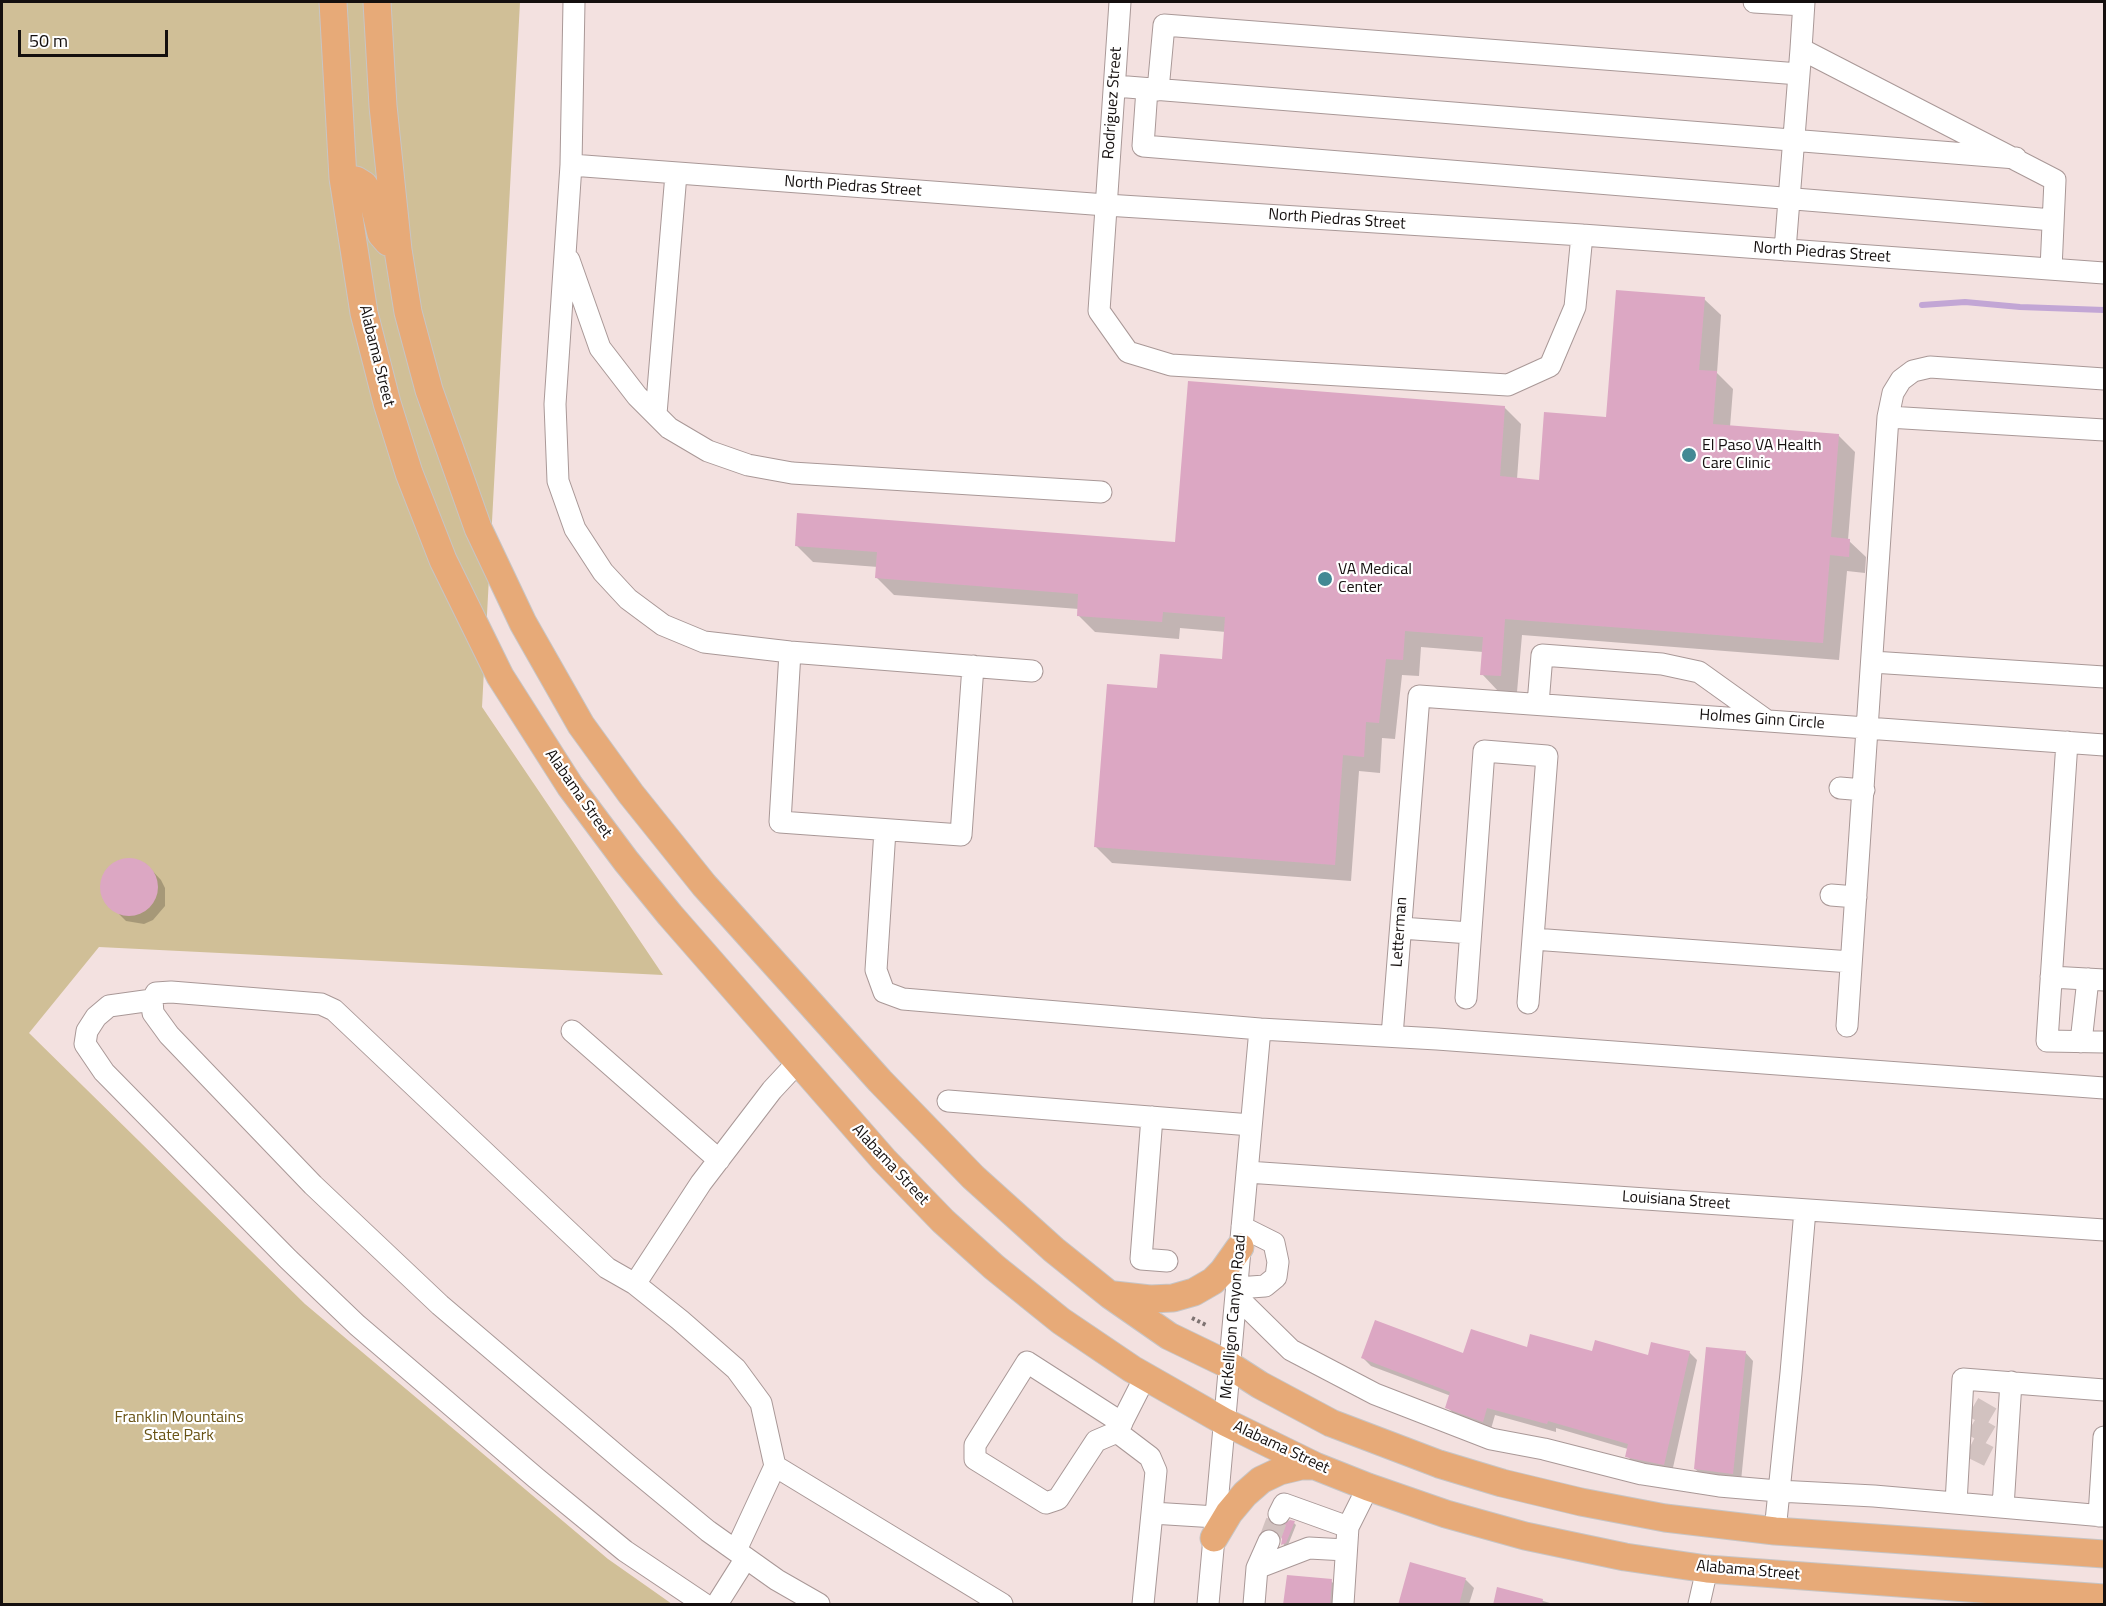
<!DOCTYPE html>
<style>
body{margin:0}
#map{position:relative;width:2106px;height:1606px;overflow:hidden;background:#f3e1e0;font-family:"Titillium Web",sans-serif}
canvas{display:block}
.frame{position:absolute;inset:0;border:3px solid #140f0e;pointer-events:none}
.scale{position:absolute;left:18px;top:30px;width:150px;height:27px;box-sizing:border-box;border:3px solid #140f0e;border-top:0;padding-left:8px;font-size:18px;line-height:21px;white-space:nowrap;color:#140f0e;-webkit-text-stroke:4px #fff;paint-order:stroke}
</style>
<div id="map">
<canvas width="2106" height="1606"></canvas>
<div class="frame"></div>
<div class="scale">50 m</div>
</div>
<script>
const ctx = document.querySelector('canvas').getContext('2d');
ctx.lineJoin = 'round';
function fillPath(path, color) {
  ctx.fillStyle = color;
  ctx.fill(path, 'evenodd');
}
function toPath(rows) {
  const path = new Path2D();
  for (const r of rows) {
    if (r.length === 3) {
      path.moveTo(r[0] + r[2], r[1]);
      path.arc(r[0], r[1], r[2], 0, 2 * Math.PI);
      continue;
    }
    path.moveTo(r[0], r[1]);
    for (let i = 2; i < r.length; i += 2) path.lineTo(r[i], r[i + 1]);
  }
  return path;
}
function strokePath(path, color, width, dash) {
  ctx.strokeStyle = color;
  ctx.lineWidth = width;
  ctx.lineCap = dash ? 'butt' : 'round';
  ctx.setLineDash(dash || []);
  ctx.stroke(path);
}
function write(font, color, halo, rows, align = 'center') {
  ctx.font = font + ' "Titillium Web",sans-serif';
  ctx.lineWidth = 4.5;
  ctx.setLineDash([]);
  ctx.textBaseline = 'middle';
  ctx.strokeStyle = halo;
  ctx.fillStyle = color;
  for (const [text, x, y, turn = 0] of rows) {
    ctx.save();
    ctx.translate(x, y);
    ctx.rotate((+turn || 0) * Math.PI / 180);
    ctx.textAlign = isNaN(turn) ? turn : align;
    if (halo) ctx.strokeText(text, 0, 0);
    ctx.fillText(text, 0, 0);
    ctx.restore();
  }
}
fillPath(toPath([
 [2,2,520,2,482,707,663,975,99,947,29,1033,305,1304,608,1559,672,1604,2,1604]
]), '#d0bf97');
fillPath(toPath([
 [1704,299,1721,315,1717,373,1733,389,1730,427,1838,435,1855,452,1848,540,1866,557,1865,573,1847,571,1839,660,1522,635,1517,692,1498,691,1482,674,1483,652,1421,647,1419,676,1402,675,1395,739,1382,738,1380,773,1359,771,1351,881,1112,863,1095,846,1159,690,1224,660,1226,632,1180,628,1179,639,1095,632,1078,615,1079,609,894,595,877,578,878,567,813,562,796,545,1177,544,1504,407,1521,424,1517,479,1541,481,1607,418],
 [119,860,138,860,146,864,161,880,165,888,165,906,153,920,144,924,126,921,104,899,101,890,102,881,105,872],
 [1528,1349,1649,1357,1689,1352,1697,1360,1672,1472,1635,1464,1627,1456,1628,1449,1556,1428,1556,1432,1495,1415,1491,1429,1455,1415,1447,1407,1451,1396,1371,1366,1363,1358,1464,1355],
 [1745,1352,1753,1361,1741,1481,1704,1477,1695,1469],
 [1294,1523,1296,1525,1288,1545,1284,1546,1281,1533,1268,1528,1270,1524,1279,1528],
 [1411,1564,1466,1580,1474,1588,1469,1604,1399,1604],
 [1331,1581,1339,1589,1338,1604,1285,1604],
 [1499,1589,1550,1603,1552,1604,1494,1604]
]), '#0003');
strokePath(toPath([
 [1922,305,1965,302,2020,307,2104,310]
]), '#c2a6d5', 6);
fillPath(toPath([
 [1616,290,1705,297,1699,370,1717,371,1713,424,1839,434,1831,537,1850,539,1849,557,1830,555,1823,643,1505,619,1501,676,1480,675,1483,637,1405,631,1403,660,1386,659,1379,723,1366,722,1364,757,1343,755,1335,865,1094,847,1107,684,1157,688,1160,654,1222,659,1225,617,1163,612,1162,622,1077,616,1078,594,875,578,877,552,795,546,797,513,1175,542,1188,381,1505,406,1500,476,1539,480,1544,412,1606,417],
 [129,887,29],
 [1375,1320,1463,1353,1471,1329,1527,1347,1530,1334,1592,1351,1595,1340,1648,1355,1651,1342,1690,1351,1664,1465,1625,1457,1628,1444,1548,1421,1547,1424,1487,1408,1483,1422,1445,1408,1450,1392,1361,1358],
 [1706,1347,1746,1351,1733,1474,1694,1469],
 [1290,1520,1295,1521,1286,1543,1281,1545,1282,1539,1279,1533,1274,1529,1267,1529,1269,1522,1274,1526,1280,1527],
 [1410,1562,1466,1578,1459,1605,1398,1605],
 [1287,1575,1332,1579,1330,1605,1283,1605],
 [1497,1587,1543,1599,1542,1605,1493,1605]
]), '#dca7c3');
strokePath(toPath([
 [1973,1407,1992,1418],
 [1972,1425,1991,1436],
 [1970,1447,1990,1457],
 [1269,1541,1279,1514]
]), '#d2c2c0', 21, [21, 10]);
const minor = toPath([
 [574,2,571,165,555,404,558,481,575,529,603,572,628,599,663,625,704,642,790,652,1032,671],
 [1120,2,1099,311,1128,352,1171,365,1508,385,1550,366,1575,307,1582,235],
 [1754,2,1803,5],
 [1801,49,1804,2],
 [1115,86,2016,158],
 [1147,89,1143,146,2053,220],
 [1158,90,1164,25,1799,74],
 [571,165,1106,205,1582,235,2104,273],
 [1785,250,1801,49,2055,180,2051,269],
 [569,260,600,348,637,396,669,428,708,451,748,465,792,473,1101,492],
 [656,414,676,174],
 [1888,417,2104,430],
 [790,652,780,822,961,835,973,666],
 [1872,662,2104,677],
 [1538,704,1542,655,1662,664,1699,672,1766,720],
 [2067,742,2047,1041,2104,1042],
 [1840,788,1864,790],
 [885,830,876,970,884,992,903,999,1260,1029,1437,1039,2104,1088],
 [1831,895,1856,897],
 [1401,928,1470,933],
 [1533,939,1851,962],
 [2051,977,2104,980],
 [1466,998,1484,751,1547,756,1528,1003],
 [152,1000,109,1006,96,1017,87,1031,85,1044,104,1072,288,1259,357,1325,536,1478,625,1551,704,1604],
 [1847,1026,1888,417,1893,393,1901,380,1913,371,1930,367,2104,379],
 [572,1031,719,1160],
 [1392,1036,1419,696,2104,745],
 [2081,1042,2088,979],
 [948,1101,1251,1125],
 [1152,1117,1141,1259,1167,1261],
 [1247,1172,2104,1230],
 [635,1284,701,1183,772,1090,798,1062],
 [1237,1288,1265,1286,1276,1277,1278,1262,1274,1243,1242,1227],
 [1236,1296,1291,1350,1375,1394,1491,1439,1544,1449,1642,1474,1719,1486,1778,1491,1874,1496,2104,1516],
 [1145,1377,1117,1432,1150,1457,1156,1471,1152,1513],
 [1117,1432,1096,1441,1058,1499,1046,1503,975,1459,975,1445,1027,1362,1122,1423],
 [1956,1503,1963,1379,2104,1390],
 [2003,1507,2011,1382],
 [1279,1514,1284,1504,1348,1527],
 [2099,1516,2104,1437],
 [1775,1531,1791,1373,1805,1210],
 [736,1550,775,1466],
 [1257,1568,1309,1548,1346,1550],
 [717,1604,746,1558],
 [819,1604,777,1580,708,1531,628,1465,440,1305,313,1185,169,1035,153,1013,152,1000,156,993,171,992,321,1004,334,1010,607,1268,635,1284,680,1320,736,1369,761,1403,775,1466,1002,1604],
 [1143,1604,1152,1513,1216,1517],
 [1208,1604,1260,1029],
 [1254,1604,1257,1568,1269,1541],
 [1343,1604,1348,1527,1368,1487],
 [1699,1604,1707,1569]
]);
const major = toPath([
 [333,2,343,178,364,313,387,403,409,473,443,560,500,676,570,786,626,861,670,915,884,1160,943,1221,994,1267,1061,1321,1132,1369,1225,1422,1315,1466,1368,1487,1446,1514,1525,1536,1625,1557,1707,1569,2104,1598],
 [377,2,383,106,398,250,408,312,429,390,478,528,523,623,581,725,631,794,704,885,880,1081,973,1177,1054,1250,1110,1295,1169,1336,1229,1365,1260,1385,1331,1423,1439,1464,1502,1483,1581,1502,1665,1518,1775,1531,2104,1554],
 [343,178,356,180,364,185,373,200,381,234,388,242],
 [1114,1295,1150,1299,1173,1298,1194,1292,1213,1281,1223,1271,1240,1247],
 [1214,1538,1229,1513,1245,1494,1261,1480,1280,1471,1301,1466,1315,1466]
]);
strokePath(minor, '#a99897', 23);
strokePath(major, '#c7c5c5', 29);
strokePath(toPath([
 [1192,1318,1208,1326]
]), '#7e7372', 4, [3, 3]);
strokePath(minor, '#fff', 21);
strokePath(major, '#e7aa78', 27);
for (const [x, y, r, color] of [
 [1689,455,8,"#438994"],
 [1325,579,8,"#438994"]
]) {
  const dot = new Path2D();
  dot.arc(x, y, r, 0, 2 * Math.PI);
  ctx.fillStyle = color;
  ctx.fill(dot);
  strokePath(dot, '#fff', 2);
}
write('16px', '#140f0e', '#fff', [
 ["Rodriguez Street",1113,103,-86],
 ["North Piedras Street",853,187,4],
 ["North Piedras Street",1337,220,4],
 ["North Piedras Street",1822,253,4],
 ["Alabama Street",376,356,76],
 ["Holmes Ginn Circle",1762,720,4],
 ["Alabama Street",578,794,55],
 ["Letterman",1400,932,-86],
 ["Alabama Street",890,1165,47],
 ["Louisiana Street",1676,1201,4],
 ["McKelligon Canyon Road",1234,1317,-85],
 ["Alabama Street",1281,1448,25],
 ["Alabama Street",1748,1571,5]
]);
write('16px', '#140f0e', '#fff', [
 ["El Paso VA Health",1702,446],
 ["Care Clinic",1702,464],
 ["VA Medical",1338,570],
 ["Center",1338,588]
], 'left');
write('16px', '#695315', '#fff', [
 ["Franklin Mountains",179,1418],
 ["State Park",179,1436]
]);
</script>
